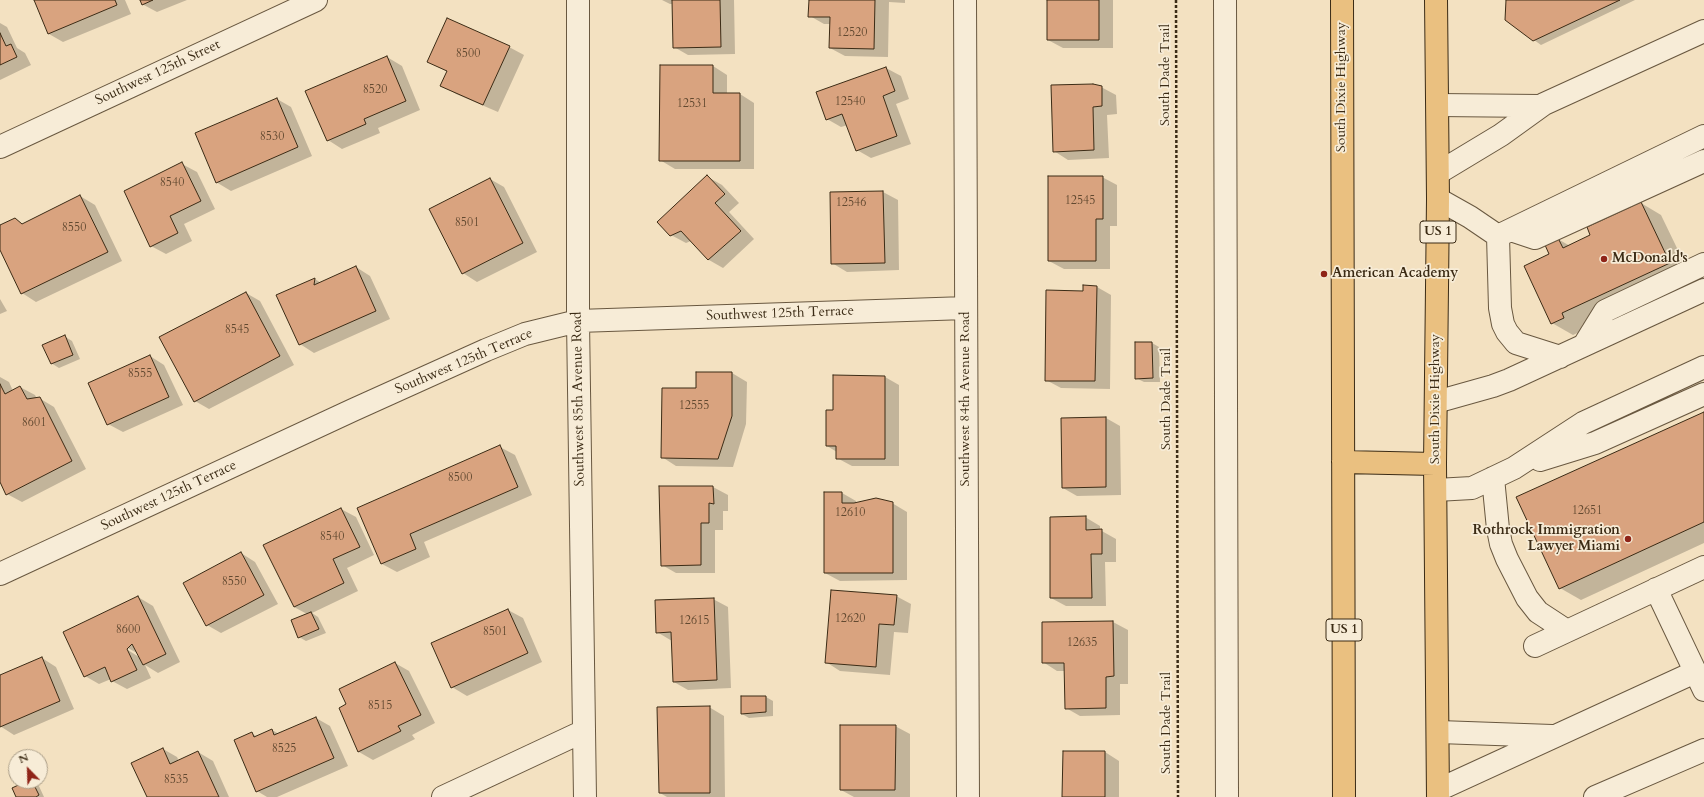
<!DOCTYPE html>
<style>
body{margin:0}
#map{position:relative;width:1704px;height:797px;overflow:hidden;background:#f3e1c1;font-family:Cardo,serif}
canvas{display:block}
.north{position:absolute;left:8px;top:749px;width:40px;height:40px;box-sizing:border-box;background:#f7ecd7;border:1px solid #ac9f89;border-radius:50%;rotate:337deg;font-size:11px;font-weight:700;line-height:16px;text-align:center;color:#3b2b15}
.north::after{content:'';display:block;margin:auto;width:14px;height:18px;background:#8f2418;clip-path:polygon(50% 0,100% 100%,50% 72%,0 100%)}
</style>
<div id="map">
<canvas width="1704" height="797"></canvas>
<div class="north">N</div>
</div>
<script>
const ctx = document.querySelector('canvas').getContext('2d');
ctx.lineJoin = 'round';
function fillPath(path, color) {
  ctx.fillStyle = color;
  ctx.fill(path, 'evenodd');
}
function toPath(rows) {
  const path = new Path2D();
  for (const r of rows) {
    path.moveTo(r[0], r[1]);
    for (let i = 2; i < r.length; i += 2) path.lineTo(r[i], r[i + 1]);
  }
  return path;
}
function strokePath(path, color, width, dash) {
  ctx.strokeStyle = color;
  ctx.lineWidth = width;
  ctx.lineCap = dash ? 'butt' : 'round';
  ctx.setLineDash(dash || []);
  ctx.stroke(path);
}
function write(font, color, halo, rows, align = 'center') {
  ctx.font = font + ' Cardo,serif';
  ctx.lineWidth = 3.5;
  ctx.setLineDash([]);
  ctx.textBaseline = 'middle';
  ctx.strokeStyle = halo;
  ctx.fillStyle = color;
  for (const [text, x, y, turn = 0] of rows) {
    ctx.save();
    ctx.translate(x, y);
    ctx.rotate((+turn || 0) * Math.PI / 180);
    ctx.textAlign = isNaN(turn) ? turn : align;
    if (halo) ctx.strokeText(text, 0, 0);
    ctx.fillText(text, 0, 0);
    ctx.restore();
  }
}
fillPath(toPath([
 [35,0,125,0,131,14,63,42,49,34],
 [141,0,187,0,157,12,142,4],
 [662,0,734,0,735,54,688,55,674,47,673,4,670,4],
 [810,0,905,0,905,3,889,2,888,57,845,56,830,48,831,24,824,24,810,16],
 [1048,0,1113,0,1113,48,1063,48,1048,40],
 [1507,0,1635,0,1541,45,1534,40],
 [0,23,7,27,17,48,25,53,31,65,0,80],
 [509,47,524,55,498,112,456,94,442,85,448,72,428,62],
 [387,57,402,66,420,110,378,128,380,133,342,149,328,140],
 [713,66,727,75,727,94,740,94,754,103,754,169,675,169,660,160],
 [886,68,901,76,909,99,896,104,911,144,871,158,857,150,848,125,841,127,827,119],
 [1101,87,1116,95,1117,114,1107,115,1109,158,1068,160,1054,151],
 [277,99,291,107,312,156,231,191,216,182],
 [182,164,197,172,215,209,184,224,192,241,166,254,151,246],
 [708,177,722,185,739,203,729,212,754,239,723,268,709,260,691,241,686,243,671,235],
 [1102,177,1117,185,1117,226,1110,226,1110,269,1064,269,1049,261],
 [490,179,504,187,537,252,477,282,463,273],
 [883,192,898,200,899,270,847,272,832,263,831,193],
 [80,196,95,205,122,261,36,302,22,293,0,248,0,226,15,219,23,224],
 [1641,203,1661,215,1690,275,1582,325,1584,330,1573,335,1552,323,1551,255,1558,239,1570,246,1592,236],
 [356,267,370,276,390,319,314,353,300,344,315,279,321,283],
 [1097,287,1111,295,1110,389,1061,388,1046,380],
 [246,293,260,301,294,365,209,409,195,401],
 [0,299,7,311,0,314],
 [64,336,72,341,80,359,59,368,51,363],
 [1136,343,1152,343,1159,347,1160,382,1144,382,1136,378],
 [150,356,164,365,183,405,123,432,108,424],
 [697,373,732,373,747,382,746,424,733,467,676,466,662,457,697,389],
 [0,377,9,382,13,391,20,387,35,395,37,399,39,398,54,407,86,469,22,502,7,494,0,480],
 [885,377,899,385,899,466,852,466,837,458,837,452,827,446,834,411],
 [1704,414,1704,543,1581,600,1560,588],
 [1106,418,1120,426,1121,495,1077,496,1063,488],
 [500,447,515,455,532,495,424,542,430,557,397,572,382,564,358,509],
 [660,487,713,487,728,495,728,511,723,511,723,530,715,530,715,573,676,573,662,565],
 [842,493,856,501,856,504,892,503,907,512,907,580,840,581,825,573],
 [341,509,356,517,374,555,347,568,358,591,312,613,318,617,326,633,306,641,299,637,307,614,294,607],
 [1085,517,1100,526,1100,530,1116,539,1116,562,1105,562,1106,606,1066,606,1051,598],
 [241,553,255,562,278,604,221,633,207,625],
 [896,596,911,604,908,633,894,632,890,675,840,671,826,662],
 [138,597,153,606,180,662,158,673,145,665,151,678,127,689,112,681,111,679,99,684,85,676],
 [124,646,139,654,139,657,123,647],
 [713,599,728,607,731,688,688,690,674,682,672,641,657,632],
 [508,610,523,618,542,662,467,696,452,687],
 [1113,622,1128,630,1128,684,1120,684,1120,715,1080,716,1066,708,1065,671,1057,671,1043,662,1043,623],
 [42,658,56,667,74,709,14,735,0,726,0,676],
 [395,663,409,671,435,723,412,735,415,739,373,760,359,752,348,705],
 [766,697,773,701,773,716,749,718,742,714],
 [709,707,724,716,725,797,667,797,660,793],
 [316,718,330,726,348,766,277,797,267,797,257,791,252,733,257,737,272,730,279,734],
 [895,726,910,734,910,797,854,797,841,790],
 [163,749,177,757,179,761,198,752,213,761,229,797,148,797],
 [1105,752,1119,761,1119,797,1063,797],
 [30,781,38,784,44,797,17,797]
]), '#0003');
const building = toPath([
 [34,0,115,0,117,5,48,34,34,0],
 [140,0,153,0,142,5,140,0],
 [672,0,720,0,721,47,673,48,672,0],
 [809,0,875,0,874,49,829,48,830,17,808,17,809,0],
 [1047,0,1099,0,1099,40,1047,40,1047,0],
 [1506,0,1620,0,1533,41,1505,20,1506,0],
 [447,18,510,46,483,105,440,86,447,71,427,62,447,18],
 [0,33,6,46,11,44,17,57,0,65,0,33],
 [387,56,406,101,364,119,366,124,327,141,305,91,387,56],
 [660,65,713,65,713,93,740,93,740,161,659,161,660,65],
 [886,67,895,91,883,96,897,136,856,151,842,114,826,120,816,92,886,67],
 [1093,84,1102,86,1102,106,1093,107,1094,150,1053,152,1051,85,1093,84],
 [277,98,298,147,216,183,195,133,277,98],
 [182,162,201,201,170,216,178,233,150,247,124,191,182,162],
 [707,175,725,194,715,203,741,231,708,260,681,231,670,236,657,222,707,175],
 [1048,176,1103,176,1103,219,1096,219,1096,261,1048,261,1048,176],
 [490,178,523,243,462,274,429,209,490,178],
 [883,191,885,263,831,264,830,192,883,191],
 [80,195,108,252,21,294,0,250,0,225,15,218,22,224,80,195],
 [1641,202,1670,263,1562,313,1564,318,1551,324,1524,266,1549,254,1545,245,1558,238,1563,248,1590,235,1587,227,1641,202],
 [356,266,376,311,299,345,276,295,315,278,314,285,356,266],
 [1083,285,1097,286,1095,381,1045,381,1046,290,1083,291,1083,285],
 [246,292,280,356,194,402,159,337,246,292],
 [65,335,73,355,51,364,42,345,65,335],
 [1135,342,1152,342,1153,378,1135,379,1135,342],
 [150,355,169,397,107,425,88,383,150,355],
 [696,372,732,372,732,416,718,459,661,458,662,388,696,388,696,372],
 [833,375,885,376,885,459,836,459,836,446,826,446,826,410,833,410,833,375],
 [0,384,5,394,20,386,27,399,40,397,72,461,6,495,0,482,0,384],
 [1704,412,1704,522,1559,589,1516,497,1704,412],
 [1106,417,1106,487,1062,488,1061,418,1106,417],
 [500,445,518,487,410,534,416,549,381,564,357,508,500,445],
 [659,486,713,486,714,504,709,503,709,523,701,523,701,565,661,566,659,486],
 [824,492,842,492,842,503,854,503,876,498,893,502,893,573,824,573,824,492],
 [341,508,360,547,333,559,344,583,294,607,263,545,341,508],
 [1086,516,1086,530,1102,529,1102,554,1091,554,1092,598,1050,598,1050,517,1086,516],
 [241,552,264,595,206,626,183,583,241,552],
 [831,590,897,595,894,625,879,624,876,667,825,663,831,590],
 [138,596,166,654,143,665,132,644,127,649,137,670,111,682,105,667,84,677,63,632,138,596],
 [714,598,717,680,673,682,671,632,656,633,655,600,714,598],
 [508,609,528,653,451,688,431,643,508,609],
 [311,612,319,629,298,638,291,620,311,612],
 [1113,621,1114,676,1106,677,1106,708,1065,709,1064,663,1042,663,1042,622,1113,621],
 [42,657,60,701,0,727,0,675,42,657],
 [395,662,421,715,398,726,401,731,358,752,339,708,346,704,339,689,395,662],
 [741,696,766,696,766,712,741,714,741,696],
 [710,706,710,793,659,793,657,707,710,706],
 [316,717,334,758,256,792,234,740,252,732,254,737,272,729,274,735,316,717],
 [840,725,896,725,895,790,840,790,840,725],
 [163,748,170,764,198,751,219,797,147,797,131,763,163,748],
 [1063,751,1105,751,1105,797,1062,797,1063,751],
 [27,781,32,781,39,795,36,797,16,797,12,788,27,781]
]);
fillPath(building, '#d9a37f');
strokePath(building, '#3b2b15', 1);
const minor = toPath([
 [578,0,578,321,585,797],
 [965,0,968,797],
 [1225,0,1227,797],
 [1438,105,1540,106],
 [0,147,316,0],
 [1438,173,1501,135,1544,104,1704,31],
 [1438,199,1470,217,1498,236],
 [1511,230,1535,238,1704,161],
 [1498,236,1704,136],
 [1498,236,1500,308,1503,324,1507,332,1516,343,1560,357],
 [1584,345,1605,311,1704,264],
 [1436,402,1493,386,1509,380,1704,290],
 [1540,460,1595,443,1704,394],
 [1493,478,1498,529,1501,544,1507,559,1527,598,1538,612,1567,631],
 [1436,490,1472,488,1514,468,1583,423,1704,367],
 [0,574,353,410,486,350,525,334,578,321,966,308],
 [1656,589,1704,690],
 [1535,646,1704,567],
 [1439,732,1552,736],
 [1438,790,1695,672],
 [443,797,584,731],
 [1595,797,1704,750]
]);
const highway = toPath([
 [1342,0,1344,797],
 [1436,0,1438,199,1435,464,1438,797],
 [1343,462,1435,464]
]);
strokePath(minor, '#695840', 24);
strokePath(highway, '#3b2b15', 24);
strokePath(toPath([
 [1176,0,1178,797]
]), '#3b2b15', 2.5, [3, 2]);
strokePath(minor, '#f7ecd7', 22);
strokePath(highway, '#eac080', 22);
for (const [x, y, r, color] of [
 [1604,259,4,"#8f2418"],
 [1324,274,4,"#8f2418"],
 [1628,539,4,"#8f2418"]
]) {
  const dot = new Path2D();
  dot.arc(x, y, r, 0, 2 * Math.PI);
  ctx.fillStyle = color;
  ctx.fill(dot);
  strokePath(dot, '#f7ecd7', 1.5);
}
write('12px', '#624930', null, [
 ["12520",852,33],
 ["8500",468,54],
 ["8520",375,90],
 ["12540",850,102],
 ["12531",692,104],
 ["8530",272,137],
 ["8540",172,183],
 ["12545",1080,201],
 ["12546",851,203],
 ["8501",467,223],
 ["8550",74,228],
 ["8545",237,330],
 ["8555",140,374],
 ["12555",694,406],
 ["8601",34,423],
 ["8500",460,478],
 ["12651",1587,511],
 ["12610",850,513],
 ["8540",332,537],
 ["8550",234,582],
 ["12620",850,619],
 ["12615",694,621],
 ["8600",128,630],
 ["8501",495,632],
 ["12635",1082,643],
 ["8515",380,706],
 ["8525",284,749],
 ["8535",176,780]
]);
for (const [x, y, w] of [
 [1438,232,36],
 [1344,630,36]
]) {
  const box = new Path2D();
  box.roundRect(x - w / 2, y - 11, w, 22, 3);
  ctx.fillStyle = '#f7ecd7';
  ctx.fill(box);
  strokePath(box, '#3b2b15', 1);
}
write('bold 13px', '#3b2b15', null, [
 ["US 1",1438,232],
 ["US 1",1344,630]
]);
write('14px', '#3b2b15', '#f7ecd7', [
 ["Southwest 125th Street",158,73,-25],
 ["South Dade Trail",1166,75,-90],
 ["South Dixie Highway",1342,87,-90],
 ["Southwest 125th Terrace",780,314,-2],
 ["Southwest 125th Terrace",464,362,-23],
 ["Southwest 85th Avenue Road",579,399,-91],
 ["Southwest 84th Avenue Road",966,399,-90],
 ["South Dade Trail",1167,399,-90],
 ["South Dixie Highway",1436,399,-90],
 ["Southwest 125th Terrace",169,496,-25],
 ["South Dade Trail",1167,723,-90]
]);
write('bold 14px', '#3b2b15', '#f7ecd7', [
 ["McDonald's",1612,259],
 ["American Academy",1332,274],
 ["Rothrock Immigration",1620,531,"right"],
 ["Lawyer Miami",1620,547,"right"]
], 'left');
</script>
